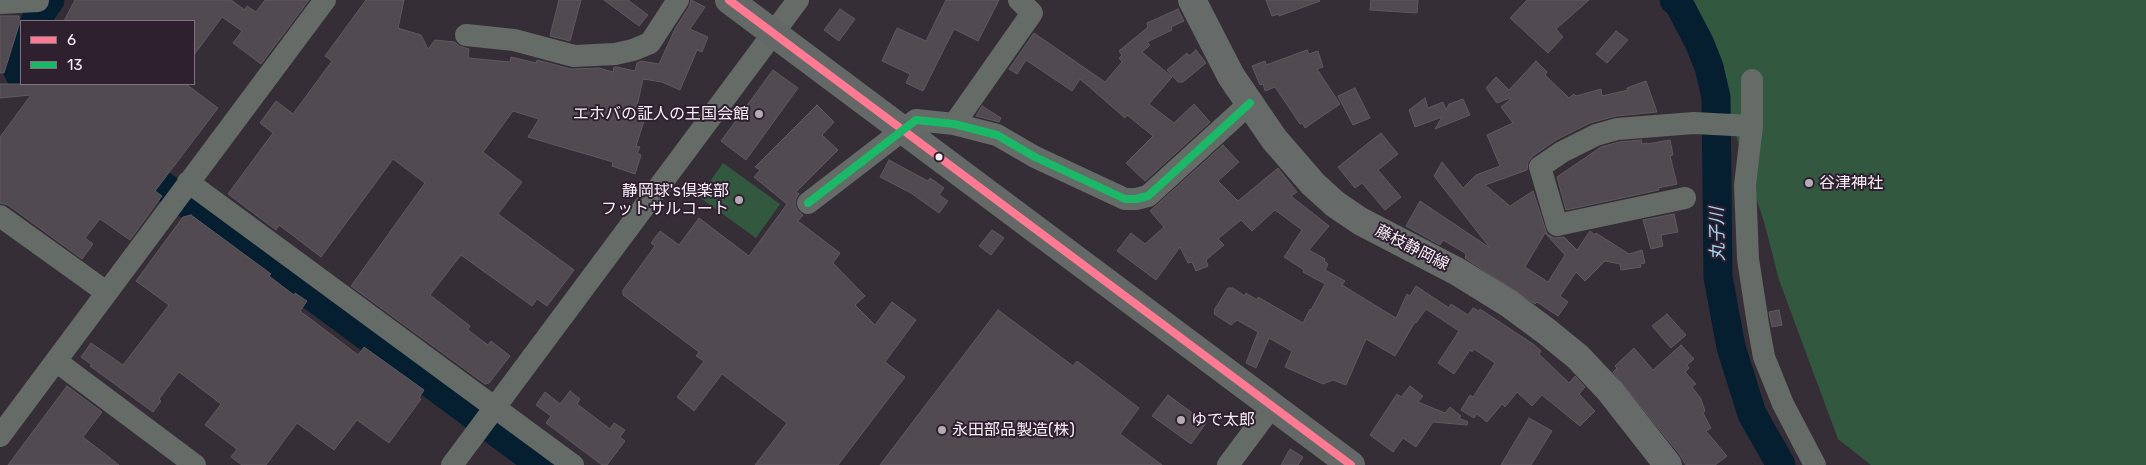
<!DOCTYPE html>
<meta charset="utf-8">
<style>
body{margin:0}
#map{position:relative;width:2146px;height:465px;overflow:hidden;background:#362e36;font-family:Rubik,sans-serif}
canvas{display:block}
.legend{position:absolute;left:20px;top:20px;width:175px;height:65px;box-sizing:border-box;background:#2f202f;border:1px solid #80727f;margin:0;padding:6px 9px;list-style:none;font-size:15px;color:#f9eef8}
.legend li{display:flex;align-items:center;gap:10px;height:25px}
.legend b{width:25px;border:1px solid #80727f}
</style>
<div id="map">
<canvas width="2146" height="465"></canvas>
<ul class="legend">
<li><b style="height:6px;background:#fe7a93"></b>6</li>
<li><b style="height:6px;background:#1ab867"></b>13</li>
</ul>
</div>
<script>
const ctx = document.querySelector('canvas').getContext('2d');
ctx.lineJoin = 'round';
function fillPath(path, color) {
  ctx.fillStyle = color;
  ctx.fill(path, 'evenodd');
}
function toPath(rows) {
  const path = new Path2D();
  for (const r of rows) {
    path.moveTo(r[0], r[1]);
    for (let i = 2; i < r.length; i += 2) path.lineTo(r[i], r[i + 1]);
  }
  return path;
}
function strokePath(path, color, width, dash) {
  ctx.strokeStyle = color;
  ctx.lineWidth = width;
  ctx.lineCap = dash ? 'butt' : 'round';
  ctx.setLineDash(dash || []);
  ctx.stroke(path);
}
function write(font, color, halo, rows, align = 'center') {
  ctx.font = font + ' Rubik,"Noto Sans JP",sans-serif';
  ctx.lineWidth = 4;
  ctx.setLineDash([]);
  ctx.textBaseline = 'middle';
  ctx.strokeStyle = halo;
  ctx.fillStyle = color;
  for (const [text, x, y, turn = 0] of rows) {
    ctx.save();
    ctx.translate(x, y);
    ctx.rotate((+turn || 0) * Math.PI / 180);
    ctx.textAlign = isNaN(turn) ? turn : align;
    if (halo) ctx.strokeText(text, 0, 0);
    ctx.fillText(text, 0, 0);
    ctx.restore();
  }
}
fillPath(toPath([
 [1692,0,2146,0,2146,465,1871,465,1838,439,1779,280,1765,225],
 [723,163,780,204,756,238,699,197]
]), '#335840');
strokePath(toPath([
 [1674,0,1679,4,1699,42,1709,67,1716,97,1718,277,1731,347,1752,414,1781,465],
 [35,21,50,0],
 [21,39,14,53,14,63,21,77],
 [128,160,541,465]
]), '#051f30', 29);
const building = toPath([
 [75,0,231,0,245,10,247,6,256,12,265,0,309,0,261,64,233,43,242,31,222,17,194,55,194,21,64,21,75,0],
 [366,0,404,0,398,28,421,35,428,49,435,40,455,42,459,46,469,49,468,58,510,62,511,57,536,63,537,60,571,69,599,68,613,72,614,67,617,67,635,71,637,63,641,61,659,64,675,29,689,7,691,0,705,7,690,29,708,37,702,52,697,50,680,90,662,82,643,79,637,106,648,109,636,146,640,147,637,153,641,155,635,174,612,166,613,162,528,137,539,119,513,111,483,152,522,182,498,214,574,270,547,306,537,299,532,306,461,255,430,295,470,326,468,330,488,345,491,341,510,356,489,383,485,384,351,286,425,183,393,159,321,257,279,225,276,230,228,194,273,133,260,123,276,101,293,114,332,61,325,56,366,0],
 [559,0,581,0,570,41,550,36,559,0],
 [604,0,628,0,648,15,639,26,604,0],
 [946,0,999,0,978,41,954,29,923,91,906,83,910,74,882,61,897,28,926,41,946,0],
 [1266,0,1319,0,1320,1,1279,16,1279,14,1272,16,1266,0],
 [1371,0,1418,0,1417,13,1370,10,1371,0],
 [1527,0,1589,0,1556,29,1563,37,1548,53,1510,18,1527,0],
 [840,9,855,19,839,41,824,30,840,9],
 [1178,9,1184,21,1171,27,1172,30,1147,42,1150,45,1142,52,1172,77,1149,104,1174,123,1194,104,1210,122,1145,181,1126,163,1153,136,1127,115,1125,118,1080,79,1072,91,1026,60,1017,74,1009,69,1034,33,1105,82,1122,62,1119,58,1122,55,1119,51,1148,27,1147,23,1178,9],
 [0,16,19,16,19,25,4,73,0,73,0,16],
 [1616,31,1628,40,1607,63,1596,54,1616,31],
 [1196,50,1206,63,1183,82,1178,82,1167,70,1187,53,1189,56,1196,50],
 [1307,50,1309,54,1318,51,1323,67,1317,69,1340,104,1305,128,1302,123,1300,124,1275,87,1265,91,1263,84,1260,85,1252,66,1265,61,1266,65,1307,50],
 [1536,61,1547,72,1545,75,1569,98,1574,94,1576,96,1601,89,1602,96,1628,90,1627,88,1646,81,1657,112,1616,116,1590,123,1556,140,1533,156,1528,162,1527,170,1485,185,1510,206,1533,191,1547,234,1554,238,1564,237,1577,250,1590,231,1595,235,1596,233,1629,254,1642,250,1645,263,1640,264,1641,267,1621,270,1620,264,1605,261,1585,281,1576,272,1560,296,1568,302,1558,316,1537,302,1535,304,1465,258,1466,255,1465,253,1443,240,1440,245,1406,226,1420,201,1490,248,1434,176,1442,162,1463,188,1476,175,1500,166,1487,135,1513,123,1501,107,1511,99,1510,98,1497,103,1486,88,1496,77,1509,90,1536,61],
 [1545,233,1565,255,1548,282,1525,267,1545,233],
 [773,70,798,88,746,160,721,141,773,70],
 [0,84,186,84,218,108,155,191,162,196,130,240,100,219,85,238,93,244,82,259,8,205,0,203,0,137,31,95,0,98,0,84],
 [1355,88,1370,118,1353,125,1338,96,1355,88],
 [1425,98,1428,108,1443,102,1446,110,1449,104,1463,99,1470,115,1435,129,1442,117,1415,127,1409,110,1425,98],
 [817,105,834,122,822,135,838,150,796,192,799,194,796,198,795,205,798,211,803,215,798,221,840,253,833,263,865,296,855,305,875,325,892,302,916,320,885,362,905,377,838,465,755,465,787,423,722,374,694,411,677,397,704,361,696,356,699,352,623,295,623,290,655,246,651,243,660,231,679,245,699,218,749,256,787,204,754,177,760,170,755,167,817,105],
 [982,106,1001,118,999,122,976,116,982,106],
 [1381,133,1398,154,1378,170,1401,197,1385,210,1362,183,1355,188,1338,167,1381,133],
 [1641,140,1642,144,1647,143,1647,144,1670,140,1673,155,1670,156,1677,184,1658,188,1659,190,1566,210,1557,177,1601,147,1619,142,1641,140],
 [1223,145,1239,162,1218,181,1238,201,1278,168,1297,192,1291,196,1329,226,1309,250,1325,259,1324,261,1328,264,1325,270,1345,281,1342,285,1396,318,1407,294,1410,296,1416,286,1449,308,1451,304,1468,315,1473,308,1479,311,1480,309,1533,344,1541,351,1539,354,1569,383,1575,376,1585,387,1579,394,1595,411,1580,426,1542,395,1532,406,1517,392,1505,407,1502,404,1487,422,1477,414,1474,418,1461,410,1470,395,1473,397,1495,363,1474,349,1472,352,1470,350,1454,374,1438,363,1459,331,1426,309,1416,323,1415,322,1395,356,1366,339,1346,385,1333,380,1323,384,1285,367,1292,351,1269,338,1256,368,1246,363,1258,332,1237,320,1231,325,1214,314,1215,311,1214,310,1228,288,1233,288,1245,296,1246,293,1257,300,1258,297,1303,323,1310,309,1311,310,1325,284,1303,272,1304,270,1284,257,1302,230,1275,210,1252,231,1241,220,1218,239,1224,245,1206,260,1208,266,1196,271,1192,262,1188,263,1180,247,1156,280,1117,251,1131,233,1145,244,1164,227,1150,211,1223,145],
 [889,160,928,181,930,178,944,188,939,195,948,201,939,213,911,193,880,177,889,160],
 [1674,214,1678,232,1661,235,1663,246,1651,249,1643,220,1674,214],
 [191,215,271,274,269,276,294,295,295,293,307,301,300,311,337,339,358,355,364,347,424,390,419,398,421,399,389,443,357,420,334,450,297,423,266,465,242,465,231,457,237,449,205,425,221,404,179,372,159,399,161,401,153,412,90,366,92,365,81,357,91,343,123,365,169,305,136,281,183,217,191,215],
 [992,230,1004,238,991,255,979,246,992,230],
 [998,310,1073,366,1077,361,1139,408,1120,434,1162,465,880,465,998,310],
 [1779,310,1782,325,1772,327,1769,312,1779,310],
 [1667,314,1686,335,1671,348,1652,326,1667,314],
 [1681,345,1694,359,1687,365,1689,368,1685,372,1696,384,1692,387,1701,399,1705,411,1703,413,1711,428,1706,431,1727,456,1715,465,1686,465,1680,455,1613,372,1617,368,1615,366,1634,348,1653,370,1681,345],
 [67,386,102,412,83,437,119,465,8,465,67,386],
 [1410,386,1423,396,1418,402,1445,413,1450,407,1461,416,1459,418,1468,422,1467,425,1433,422,1416,447,1403,438,1393,452,1370,435,1397,394,1401,397,1410,386],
 [570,391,580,399,577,404,610,429,614,423,625,430,620,437,625,441,607,465,602,465,546,423,551,416,536,405,545,392,560,404,570,391],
 [1168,395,1206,423,1191,444,1152,416,1168,395],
 [1529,418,1552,431,1531,465,1501,465,1529,418],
 [1290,449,1303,457,1298,465,1281,465,1290,449]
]);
fillPath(building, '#514b51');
strokePath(building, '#605960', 1);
strokePath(toPath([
 [0,3,38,1],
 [466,35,514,40,574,56,615,54,633,50,650,43,678,0],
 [954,124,1032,13,1019,0],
 [1752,126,1745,185,1748,259,1758,324,1764,357,1783,404,1815,465],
 [188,182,573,465],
 [1685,198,1557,225,1540,167,1562,152,1596,135,1617,129,1694,123,1752,126,1752,80],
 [808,203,916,120,954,124,997,135,1035,157,1125,199,1136,199,1148,196,1250,103],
 [0,216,106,292],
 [56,361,195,465],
 [0,436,325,0],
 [452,465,798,0],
 [1228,465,1272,406]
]), '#656b67', 22);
strokePath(toPath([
 [1192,0,1231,76,1274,139,1313,184,1335,204,1360,221,1458,272,1508,303,1546,331,1578,357,1610,391,1668,465]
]), '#666a69', 28);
strokePath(toPath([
 [729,0,1351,465]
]), '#646866', 28);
strokePath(toPath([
 [729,0,1351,465]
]), '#fe7a93', 8);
strokePath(toPath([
 [808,203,916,120,954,124,997,135,1035,157,1125,199,1136,199,1148,196,1250,103]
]), '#1ab867', 8);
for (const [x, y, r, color] of [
 [759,114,5,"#b5abb4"],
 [939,157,4.5,"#f9eef8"],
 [1809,183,5,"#b5abb4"],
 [739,200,5,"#b5abb4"],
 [1181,420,5,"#b5abb4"],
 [942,430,5,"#b5abb4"]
]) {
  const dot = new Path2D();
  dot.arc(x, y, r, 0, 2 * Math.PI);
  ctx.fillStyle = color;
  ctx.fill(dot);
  strokePath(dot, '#2f202f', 2);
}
write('16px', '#f9eef8', '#2f202f', [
 ["エホバの証人の王国会館",749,114,"right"],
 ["谷津神社",1819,183],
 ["静岡球's倶楽部",729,191,"right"],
 ["フットサルコート",729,209,"right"],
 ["ゆで太郎",1191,420],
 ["永田部品製造(株)",952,430]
], 'left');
write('16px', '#f9eef8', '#2f202f', [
 ["藤枝静岡線",1412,248,27]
]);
write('italic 18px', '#a5d5f5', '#2f202f', [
 ["丸子川",1718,234,-91]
]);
</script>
